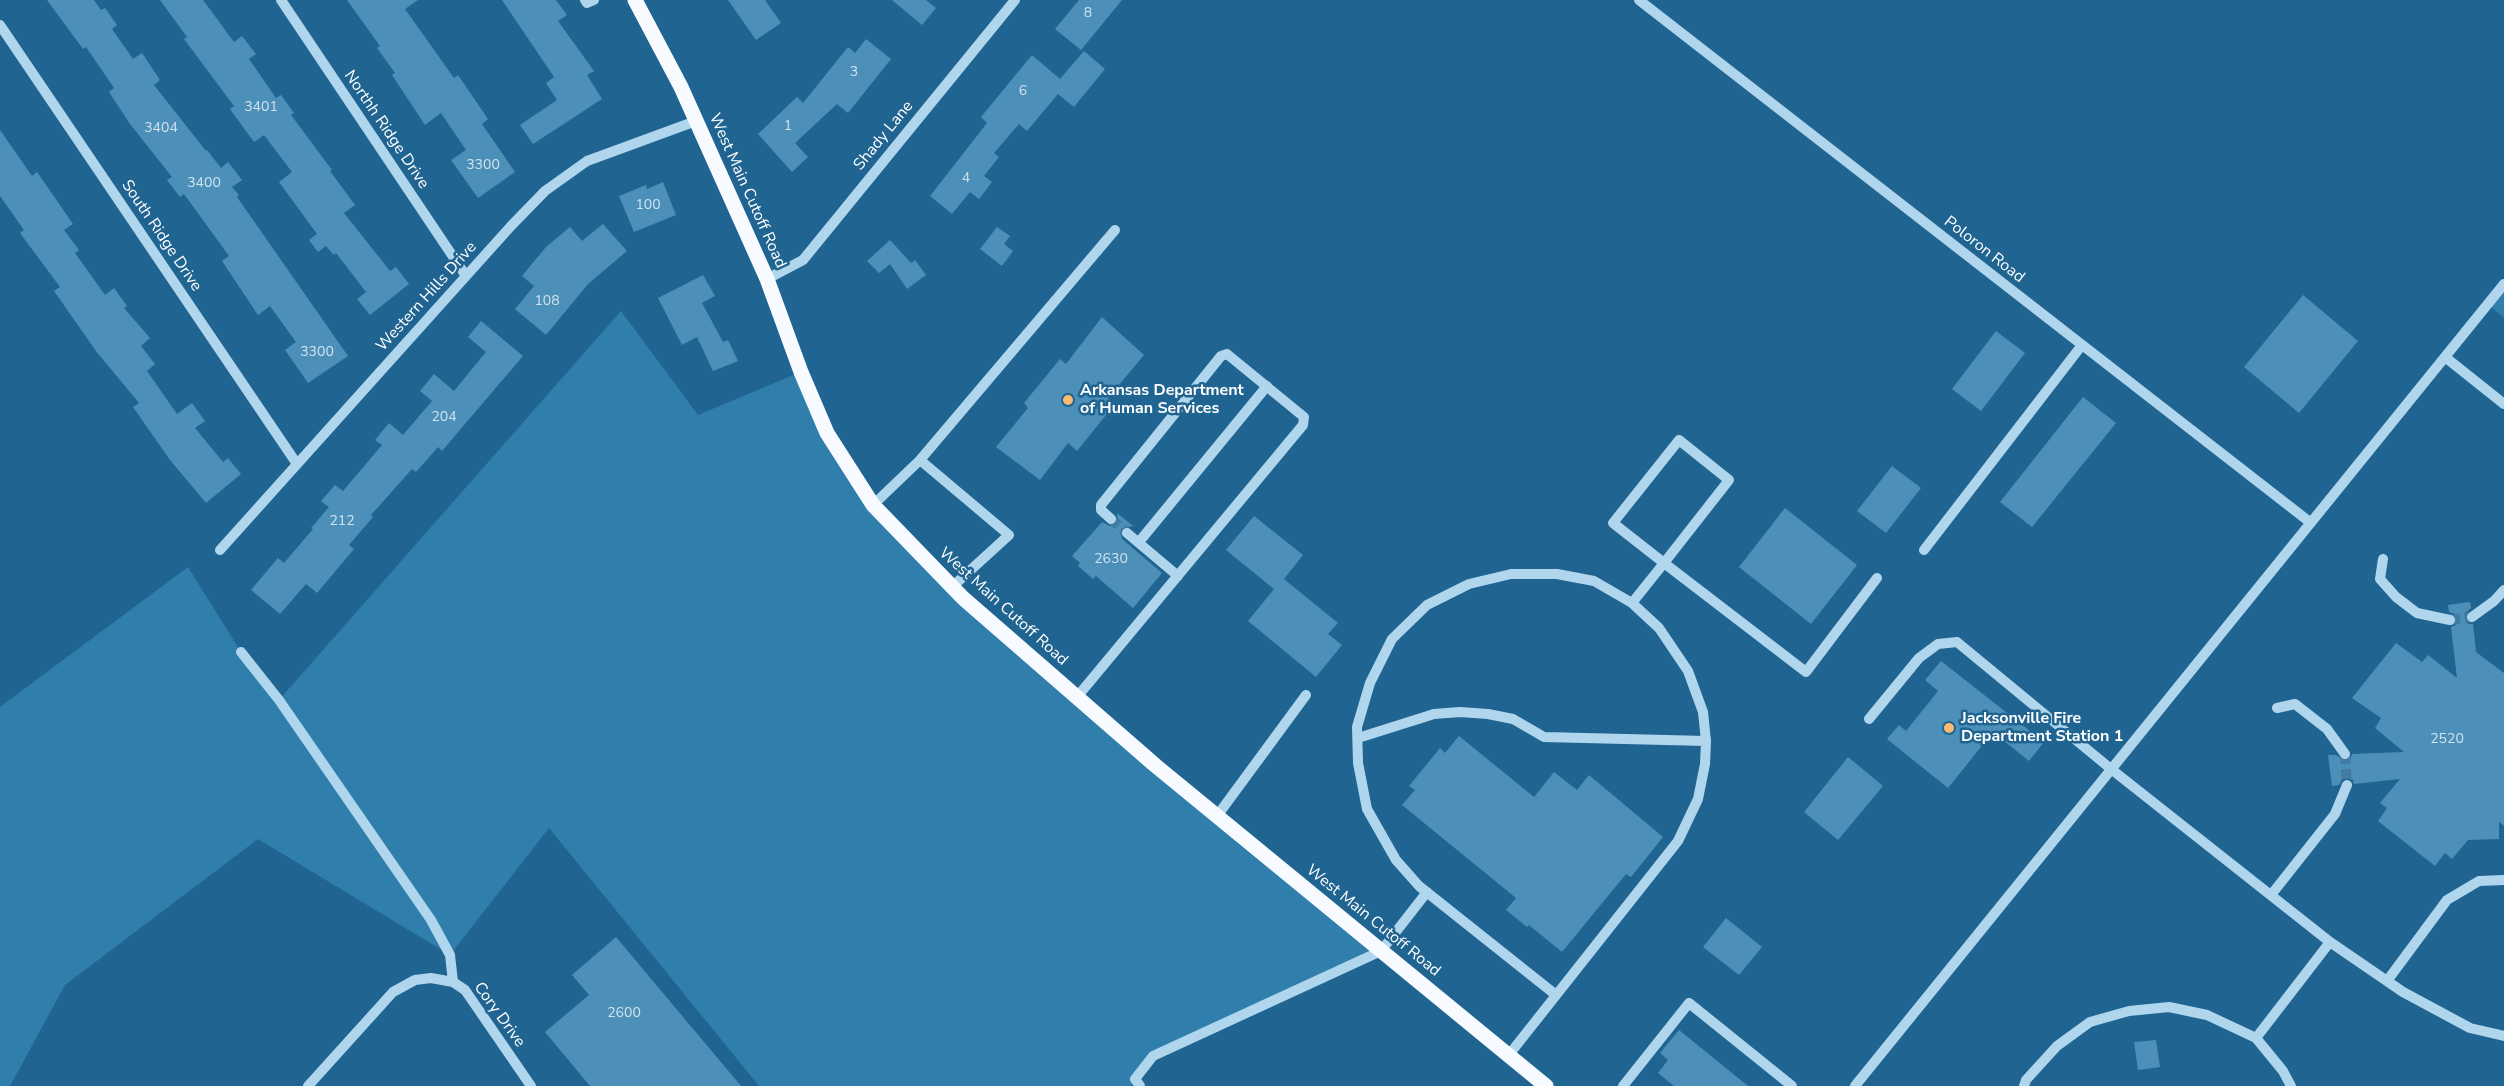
<!DOCTYPE html>
<style>
body{margin:0}
canvas{display:block;background:#206491}
</style>
<canvas width="2504" height="1086"></canvas>
<script>
const ctx = document.querySelector('canvas').getContext('2d');
ctx.lineJoin = 'round';
function fillPath(path, color) {
  ctx.fillStyle = color;
  ctx.fill(path, 'evenodd');
}
function toPath(rows) {
  const path = new Path2D();
  for (const r of rows) {
    path.moveTo(r[0], r[1]);
    for (let i = 2; i < r.length; i += 2) path.lineTo(r[i], r[i + 1]);
  }
  return path;
}
function strokePath(path, color, width, dash) {
  ctx.strokeStyle = color;
  ctx.lineWidth = width;
  ctx.lineCap = dash ? 'butt' : 'round';
  ctx.setLineDash(dash || []);
  ctx.stroke(path);
}
function write(font, color, halo, rows, align = 'center') {
  ctx.font = font + ' "Nunito Sans",sans-serif';
  ctx.lineWidth = 5;
  ctx.setLineDash([]);
  ctx.textBaseline = 'middle';
  ctx.strokeStyle = halo;
  ctx.fillStyle = color;
  for (const [text, x, y, turn = 0] of rows) {
    ctx.save();
    ctx.translate(x, y);
    ctx.rotate((+turn || 0) * Math.PI / 180);
    ctx.textAlign = isNaN(turn) ? turn : align;
    if (halo) ctx.strokeText(text, 0, 0);
    ctx.fillText(text, 0, 0);
    ctx.restore();
  }
}
fillPath(toPath([
 [2504,284,2504,318,2488,304],
 [621,311,698,415,801,372,827,433,900,535,1381,951,1153,1056,1131,1086,759,1086,549,828,450,955,258,839,65,985,10,1086,0,1086,0,707,188,567,241,652,279,700]
]), '#307eac');
fillPath(toPath([
 [47,0,94,0,101,10,105,8,117,25,112,29,133,59,142,53,160,80,154,85,206,151,207,150,221,168,228,162,242,180,232,187,239,195,237,197,348,356,308,383,285,350,296,342,270,306,258,315,222,261,229,256,184,194,180,197,167,180,172,177,130,124,109,92,114,88,86,47,83,49],
 [160,0,203,0,234,42,242,36,256,54,249,59,276,98,281,95,294,113,291,115,332,170,330,171,355,205,344,213,390,271,396,267,409,284,370,315,357,299,366,292,336,253,334,255,326,246,318,252,309,240,317,234,279,182,292,172,264,135,254,142,230,109,234,106,184,39,187,37],
 [347,0,418,0,405,9,454,78,458,75,488,119,482,124,515,172,478,198,451,160,466,150,441,113,425,125,392,75,395,73,377,48,380,46],
 [502,0,556,0,567,15,558,21,594,71,587,75,602,99,533,144,520,125,557,100,546,83,554,77],
 [728,0,765,0,781,23,756,40],
 [892,0,926,0,936,8,922,25],
 [1079,0,1122,0,1081,50,1055,29],
 [866,39,891,59,848,113,837,104,795,143,808,157,792,172,758,134,797,97,803,103,848,47,855,53],
 [1084,51,1105,69,1074,107,1058,94,1027,131,1019,124,994,153,999,157,984,176,992,182,979,199,970,192,952,214,930,196,987,123,981,117,1032,55,1060,79],
 [0,130,32,176,37,172,73,224,64,230,79,250,75,253,105,295,114,288,127,306,124,308,150,338,141,346,155,364,147,371,177,414,192,403,205,421,195,428,223,462,228,458,241,474,206,503,170,460,133,407,139,403,96,351,54,291,60,287,20,233,24,230,0,196],
 [663,182,676,215,634,232,619,196,646,185,647,189],
 [603,224,627,251,588,284,546,335,515,309,534,286,522,276,546,247,570,227,582,241],
 [997,227,1010,236,1004,244,1013,251,1002,266,980,249],
 [890,240,911,263,915,260,926,275,907,289,890,264,879,273,867,261],
 [703,275,715,296,702,303,723,342,728,340,738,361,713,371,697,337,682,345,658,298],
 [2303,295,2358,341,2299,413,2244,367],
 [1102,317,1144,355,1108,398,1115,404,1077,451,1068,443,1040,480,996,447,1028,408,1024,403,1060,359,1066,364],
 [481,321,523,356,442,451,438,447,416,472,412,469,371,515,373,517,349,545,354,549,317,593,306,584,280,614,251,590,278,558,284,563,313,529,311,528,329,507,321,501,335,485,343,491,382,445,375,440,389,423,403,435,432,401,420,391,434,374,454,391,486,352,468,337],
 [1996,331,2025,353,1981,411,1952,389],
 [2083,397,2116,423,2032,527,2000,502],
 [1892,466,1921,488,1886,533,1857,511],
 [1785,508,1857,565,1811,624,1739,567],
 [1117,513,1133,526,1122,528,1120,532,1122,539,1162,573,1133,608,1096,576,1093,579,1078,566,1080,563,1072,556,1102,522,1110,526,1116,524,1118,520],
 [1254,516,1303,555,1284,579,1338,623,1328,634,1342,645,1316,677,1248,621,1274,589,1226,550],
 [2470,602,2471,608,2465,613,2465,618,2468,624,2473,624,2476,652,2504,673,2504,826,2499,822,2499,839,2468,840,2452,859,2445,853,2435,866,2378,821,2387,808,2380,803,2400,779,2354,784,2353,780,2347,778,2342,779,2339,785,2332,786,2328,755,2336,755,2345,761,2350,760,2352,754,2404,752,2375,728,2381,718,2352,698,2396,643,2422,662,2428,655,2457,678,2451,627,2456,625,2457,618,2455,614,2449,612,2448,605],
 [1941,661,2044,742,2029,761,1993,732,1948,788,1887,739,1899,725,1906,731,1938,691,1925,680],
 [1459,736,1534,797,1554,772,1577,790,1589,775,1663,837,1631,877,1626,874,1562,952,1529,925,1527,927,1506,910,1516,898,1402,805,1415,790,1409,786,1440,748,1445,753],
 [1848,757,1883,786,1838,840,1804,812],
 [1726,918,1762,947,1739,975,1703,947],
 [616,937,741,1086,590,1086,545,1032,589,995,572,975],
 [1679,1030,1748,1086,1674,1086,1658,1073,1668,1060,1660,1053],
 [2156,1040,2160,1067,2138,1070,2134,1042]
]), '#4c90b9');
strokePath(toPath([
 [1111,519,1127,533],
 [2450,620,2472,617],
 [2345,754,2347,785]
]), '#417ba2', 10, [10, 5]);
strokePath(toPath([
 [281,0,466,276],
 [585,0,587,3,594,0],
 [1639,0,2311,523],
 [0,25,297,464],
 [767,279,803,260,1015,0],
 [2445,357,2504,404],
 [920,460,1009,535,952,587],
 [873,505,920,460,1115,230],
 [1127,533,1178,576],
 [1139,542,1267,386],
 [220,550,511,226,545,191,587,161,696,121],
 [1924,550,2082,345],
 [2383,559,2380,579,2396,597,2417,613,2450,620],
 [1632,603,1664,563,1729,480,1679,440,1613,523,1664,563,1806,672,1877,578],
 [2472,617,2494,601,2504,590],
 [241,652,279,700,431,920,450,955,453,982],
 [1077,697,1303,425,1304,417,1227,354,1221,356,1101,505,1101,510,1111,519],
 [2277,708,2295,704,2327,729,2345,754],
 [1869,719,1919,658,1938,644,1957,642,2111,769,2330,942,2403,992,2470,1028,2504,1036],
 [1358,738,1434,714,1460,712,1488,714,1513,719,1544,737,1706,741],
 [1217,816,1306,695],
 [2271,895,2335,814,2347,785],
 [2387,981,2447,900,2479,881,2504,880],
 [2256,1038,2330,942],
 [1508,1056,1678,841,1698,799,1705,764,1706,741,1703,712,1688,671,1659,628,1632,603,1594,581,1557,574,1511,574,1469,584,1427,605,1392,639,1370,683,1357,727,1358,763,1367,809,1396,860,1419,886,1556,995],
 [308,1086,393,992,415,980,431,978,453,982,465,990,531,1086],
 [1140,1086,1135,1079,1153,1056,1381,951,1427,892],
 [1623,1086,1689,1003,1792,1086],
 [1855,1086,2504,284],
 [2024,1086,2026,1080,2057,1046,2090,1022,2129,1011,2169,1007,2207,1015,2256,1038,2283,1071,2291,1086]
]), '#b0d6ed', 10);
strokePath(toPath([
 [635,0,681,87,767,279,801,372,827,433,873,505,963,598,1156,766,1546,1086]
]), '#f7fbff', 15);
for (const [x, y, r, color] of [
 [1068,400,6,"#fbbb71"],
 [1949,728,6,"#fbbb71"]
]) {
  const dot = new Path2D();
  dot.arc(x, y, r, 0, 2 * Math.PI);
  ctx.fillStyle = color;
  ctx.fill(dot);
  strokePath(dot, '#206491', 2);
}
write('14px', '#d2e3ee', null, [
 ["8",1088,14],
 ["3",854,73],
 ["6",1023,92],
 ["3401",261,108],
 ["1",788,127],
 ["3404",161,129],
 ["3300",483,166],
 ["4",966,179],
 ["3400",204,184],
 ["100",648,206],
 ["108",547,302],
 ["3300",317,353],
 ["204",444,418],
 ["212",342,522],
 ["2630",1111,560],
 ["2520",2447,740],
 ["2600",624,1014]
]);
write('16px', '#fff', '#206491', [
 ["Northh Ridge Drive",386,130,56],
 ["Shady Lane",884,136,-51],
 ["West Main Cutoff Road",747,191,66],
 ["South Ridge Drive",161,236,56],
 ["Poloron Road",1984,250,38],
 ["Western Hills Drive",427,297,-48],
 ["West Main Cutoff Road",1003,607,42],
 ["West Main Cutoff Road",1373,921,39],
 ["Cory Drive",499,1015,54]
]);
write('bold 16px', '#fff', '#206491', [
 ["Arkansas Department",1080,391],
 ["of Human Services",1080,409],
 ["Jacksonville Fire",1961,719],
 ["Department Station 1",1961,737]
], 'left');
</script>
